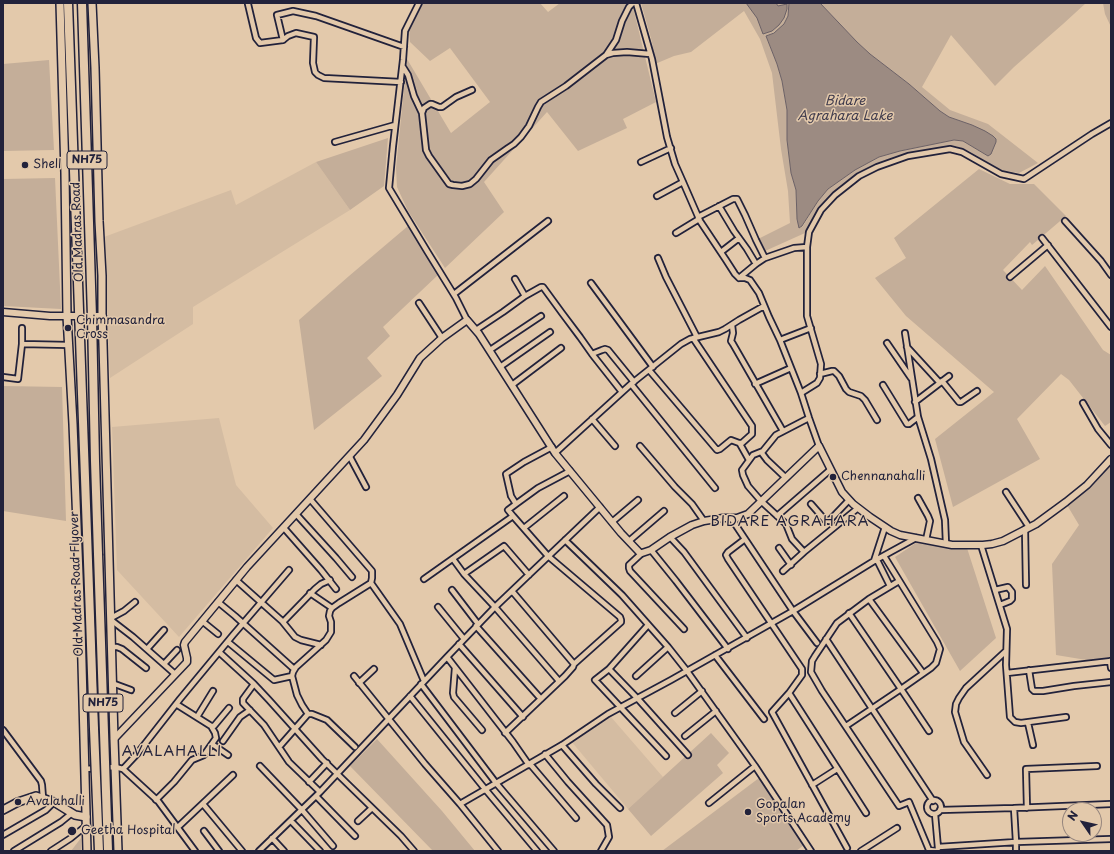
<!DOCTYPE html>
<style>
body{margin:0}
#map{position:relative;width:1114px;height:854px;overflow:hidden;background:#e3c9ab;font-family:"Playpen Sans",sans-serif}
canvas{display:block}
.frame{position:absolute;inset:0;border:4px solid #22223b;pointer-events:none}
.north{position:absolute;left:1062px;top:802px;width:40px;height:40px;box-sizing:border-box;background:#e3c9ab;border:1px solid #96867e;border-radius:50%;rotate:304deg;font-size:11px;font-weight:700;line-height:16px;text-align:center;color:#22223b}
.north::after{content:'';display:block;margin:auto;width:14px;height:18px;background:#22223b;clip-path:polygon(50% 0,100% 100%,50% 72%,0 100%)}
</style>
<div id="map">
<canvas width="1114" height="854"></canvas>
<div class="frame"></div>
<div class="north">N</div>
</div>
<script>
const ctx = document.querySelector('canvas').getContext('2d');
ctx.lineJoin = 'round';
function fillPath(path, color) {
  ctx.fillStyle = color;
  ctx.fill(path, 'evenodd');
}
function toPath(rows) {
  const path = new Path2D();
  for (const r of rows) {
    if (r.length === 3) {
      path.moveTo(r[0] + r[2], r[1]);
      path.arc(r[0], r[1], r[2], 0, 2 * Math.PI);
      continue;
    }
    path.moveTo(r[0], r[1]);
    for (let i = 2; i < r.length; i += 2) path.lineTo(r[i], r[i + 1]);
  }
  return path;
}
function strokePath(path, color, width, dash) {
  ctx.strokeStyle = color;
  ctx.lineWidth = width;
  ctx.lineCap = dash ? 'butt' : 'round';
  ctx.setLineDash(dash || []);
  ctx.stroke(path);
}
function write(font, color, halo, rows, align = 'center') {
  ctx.font = font + ' "Playpen Sans",sans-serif';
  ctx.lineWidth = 3;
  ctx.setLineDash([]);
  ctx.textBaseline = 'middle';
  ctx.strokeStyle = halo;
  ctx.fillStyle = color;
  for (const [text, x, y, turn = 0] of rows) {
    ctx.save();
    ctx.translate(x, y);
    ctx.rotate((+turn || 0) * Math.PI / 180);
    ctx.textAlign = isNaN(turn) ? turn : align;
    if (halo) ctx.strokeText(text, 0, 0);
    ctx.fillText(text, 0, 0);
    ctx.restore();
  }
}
fillPath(toPath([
 [316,162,350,210,193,307,193,324,110,378,104,237,231,190,236,205],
 [219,418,236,485,273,528,179,637,117,570,112,427],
 [611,717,663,777,628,809,571,741]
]), '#d4bca2');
fillPath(toPath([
 [423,3,540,3,548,12,560,3,632,3,656,102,623,119,627,128,578,151,547,112,484,182,504,212,445,268,408,211,397,187,396,168,407,59,451,133,490,102,450,48,430,61,410,42,409,29],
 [641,3,789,3,788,16,784,24,778,30,766,36,777,64,782,81,787,110,787,140,791,173,796,190,797,219,800,228,803,226,818,201,828,189,855,170,879,157,900,151,954,140,963,141,988,156,972,125,949,117,940,111,909,84,870,54,857,42,820,3,1086,3,1063,24,1014,67,995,86,951,35,922,87,950,110,988,124,1038,163,1019,173,1000,170,969,151,956,146,905,155,883,162,858,174,833,193,820,206,805,233,765,251,758,239,790,223,788,191,781,149,772,73,760,39,744,11,691,52,674,56,655,64,652,42],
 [1103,3,1111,3,1111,27,1105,14],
 [49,60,54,150,3,151,3,64],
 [388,138,384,186,350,210,316,162],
 [979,169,1010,184,1034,184,1066,216,1032,245,1030,242,1003,270,1022,290,1045,266,1103,350,1111,355,1111,422,1105,426,1069,380,1061,374,1017,419,1040,459,953,507,935,439,994,392,906,316,875,278,906,258,894,238],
 [55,178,61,309,3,306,3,179],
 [408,226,439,274,383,327,390,336,367,358,382,376,314,430,299,320,349,276],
 [3,386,62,387,66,521,3,511],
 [1111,464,1111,664,1056,655,1052,564,1079,525,1067,505],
 [919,541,967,548,996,638,960,671,895,557],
 [711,733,729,753,717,765,723,773,651,836,628,809],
 [377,739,442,811,475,851,433,851,350,766],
 [759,778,804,845,796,851,662,851],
 [81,838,81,851,71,851]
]), '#c4ae99');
const water = toPath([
 [746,3,776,3,778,6,787,4,787,9,784,18,779,25,772,31,763,34,757,18,746,3],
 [789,3,820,3,857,42,870,54,909,84,940,111,949,117,972,125,985,131,993,136,996,139,996,142,991,154,988,156,963,141,954,140,900,151,879,157,855,170,828,189,818,201,802,226,799,228,797,219,796,190,791,173,787,140,787,110,782,81,777,64,766,36,774,33,784,24,788,16,789,3]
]);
fillPath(water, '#9c8b82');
strokePath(water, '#6b6166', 1);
const minor = toPath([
 [419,3,405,31,403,60,393,146,389,188,427,251,456,298,467,320],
 [636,3,652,59,667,137,675,164,683,182,700,221,726,260,735,274,739,278,745,278,750,280,759,293,769,317,780,340,801,393,809,418,819,446],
 [248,4,256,38,260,43,283,40,277,15,293,11,316,16,404,47],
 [283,40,288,36,296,33,314,37,313,63,315,72,318,75,324,78,401,82],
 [606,55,616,40,622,21,629,7,633,3],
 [403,67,408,75,414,96,422,113],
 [472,90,456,97,442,107,439,107,432,104,430,104,424,108,422,113,426,150,429,156,449,184,453,185,462,186,470,184,476,179,491,160,508,148,514,144,521,137,529,126,538,107,541,102,566,86,606,55,613,53,627,52,650,54],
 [335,142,395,125],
 [641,162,671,148],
 [657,196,683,182],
 [719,206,734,231,747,249,756,264],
 [698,217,733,199,737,199,745,215,756,240,765,258],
 [1065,221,1101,261,1111,275],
 [676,233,699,219],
 [1042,238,1111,327],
 [721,252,739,238],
 [658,258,666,277,697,337],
 [1010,277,1048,245],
 [739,278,756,264,765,258,794,248,807,247],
 [515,279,525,296],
 [591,283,653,367],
 [454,294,548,221],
 [419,303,442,338],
 [732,325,733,333,731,341,733,344,783,431],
 [476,330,503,312,525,296,541,287,543,287,562,313,580,337,592,354,622,392],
 [905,333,918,417,931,459,945,520,946,544],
 [780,340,811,328],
 [887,343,911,378],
 [22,344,22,328],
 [907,347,940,383],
 [490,350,541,316],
 [592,354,602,350,605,349,608,350,634,382],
 [500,367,550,332],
 [649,370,717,450,720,449,731,440,739,443,742,443,752,434,752,426,693,338],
 [820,374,832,371,834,371,839,376,846,389,849,392,861,396,865,400,877,420],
 [3,377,18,379,22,344,69,345],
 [942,381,959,402,961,402,977,391],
 [631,384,715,488],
 [755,384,791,368],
 [512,385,561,348],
 [883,385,907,424,909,424,918,417],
 [801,393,817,383,820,378,821,364,807,316,807,247,809,232,821,210,835,195,859,176,877,167,908,156,950,149,962,152,1001,174,1024,179,1092,134,1111,123],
 [915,402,949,376],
 [1083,403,1098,429,1111,445],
 [592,419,615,446],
 [740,444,749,460],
 [640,446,675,487,692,504,704,521],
 [761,452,767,460,786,478],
 [555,453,631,384,681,344,690,339,719,332,725,329,739,320,764,306],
 [350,457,366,487],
 [1006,492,1029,527],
 [918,498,928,516,930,521,926,540],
 [310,499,372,571,372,578,371,583,400,624,424,681],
 [516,504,538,488,570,471],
 [811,504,825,520,829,521,849,500],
 [296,514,336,558,352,577],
 [513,516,508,510,516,504,511,496,506,474,524,462,552,447],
 [777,516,830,470],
 [612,522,638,500],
 [284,528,321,570,336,589],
 [524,528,564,496],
 [1025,529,1026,585],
 [670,537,684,552,747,638],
 [745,539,728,552,726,555,728,559,802,669,802,675,789,693,866,813],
 [565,540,622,595,668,647,687,671,755,766,811,851],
 [629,541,664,511],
 [981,545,1007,629,1006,665,1010,717,1015,722,1021,723,1066,717],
 [779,548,791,565],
 [651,550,676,581,728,649],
 [804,552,858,508],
 [642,553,629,565,629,568,630,571,684,629],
 [884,556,937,642,940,649,936,663,931,668,901,689,929,731],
 [453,559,464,574,495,607,559,681],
 [877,560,890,586],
 [874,561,885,527],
 [783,571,804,552,792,539,786,524,761,501,748,486,743,475,742,470,753,455,763,451,776,435,803,421,809,418],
 [464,574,504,546,529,575],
 [424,579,513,516,548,556,620,617,621,620,621,622,574,664,573,667,565,676,505,733],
 [236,580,282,621,284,621,315,589,321,584,330,580],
 [899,581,869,599,837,623,815,656,812,661,811,672,822,691,899,806,909,802,929,850,938,851],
 [452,590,478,624],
 [995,590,1008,587,1012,592,1012,599,1010,601,1000,605],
 [512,591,574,664],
 [310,593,332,608],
 [869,599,923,673],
 [218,602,235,616,294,669],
 [438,607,464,639],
 [111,618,124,611,135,602],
 [111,620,133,637,175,674],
 [202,621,218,634],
 [282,621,295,637,301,640,321,645],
 [648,625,609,669,595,680,666,756],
 [476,626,541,699],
 [826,639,933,801],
 [228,642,274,680,292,676],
 [817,643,793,611,874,561,916,538],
 [459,644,523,717],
 [111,647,117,647,122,649,146,668],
 [147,649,164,630],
 [219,652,254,684,269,700,322,759,401,836,414,851],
 [715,655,764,719],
 [447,657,513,742,529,765],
 [1110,661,1111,668],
 [164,664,177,650],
 [455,668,453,693,454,697,482,730],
 [609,669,638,699,688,755],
 [1029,670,1032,689,1034,691,1043,691,1074,686,1111,682],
 [1007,673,1111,661],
 [354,676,425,764,460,804,498,851],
 [636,676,668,647],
 [112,683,131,690],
 [359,683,374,669],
 [254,684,243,699,243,703,264,725,289,762,320,792],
 [421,684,496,783,554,851],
 [789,693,772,712,847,848],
 [410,696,485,789,537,851],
 [675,713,702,691],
 [308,714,302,705,297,695,292,676,293,672,296,667,326,640,331,632,331,622,329,616,330,611,332,608,339,603,371,583],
 [197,717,213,691],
 [1028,723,1033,745],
 [211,726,214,726,229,708],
 [846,726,901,689,849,613],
 [3,730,41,781,42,785,43,798],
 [685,736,716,711],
 [223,741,240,717,250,710],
 [212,744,228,755],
 [562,745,596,784,620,808],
 [279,747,308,714,312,714,327,720,355,747],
 [545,754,568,782,607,825,609,837,601,851],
 [530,764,576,818],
 [260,766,302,810,333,846],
 [85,769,115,767,123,769,158,801,195,851],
 [123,769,137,754,180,699,233,635,289,570],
 [987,775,964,742,955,712,956,704,959,698,966,688,1006,651],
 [309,782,327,763],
 [812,785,837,769],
 [316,796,355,836],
 [156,800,174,782,192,760,204,755,216,738,215,733,211,726,176,704],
 [934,807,7],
 [709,803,755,766],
 [203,804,242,851],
 [460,804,562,745,608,714,671,680,793,611,731,518],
 [1027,808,1026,769,1097,766],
 [940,810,1014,808,1111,804],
 [935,814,938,848],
 [291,821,320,851],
 [358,821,372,808],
 [178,827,233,775],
 [204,831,219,851],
 [3,835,46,810,54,802],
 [272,838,284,851],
 [938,847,1016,842,1014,808],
 [14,851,61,822,72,813],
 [51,851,71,838,87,825],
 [259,851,320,792,447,657,495,607,600,507],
 [861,851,897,828],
 [1016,851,1016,842,1111,839]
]);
const tertiary = toPath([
 [3,312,50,316,80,316],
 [114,739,187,662,187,658,184,645,185,642,247,567,364,440,397,395,420,358,442,338,467,320,479,334,555,453,621,533,640,553,642,553,651,550,670,537,692,525,704,521,723,518,737,518,748,514,819,446,842,492,853,504,870,517,891,531,900,535,952,545,983,545,992,544,1003,541,1036,524,1066,502,1087,485,1111,459]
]);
const secondary = toPath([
 [3,810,18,802,36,796,54,802,75,815,86,817]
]);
const primary = toPath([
 [60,3,65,173,67,316,73,424,81,626,87,851],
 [92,3,95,68,99,221,102,276,102,317,103,344,114,739,118,851]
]);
const trunk = toPath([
 [68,3,94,729],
 [82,3,92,317,95,461,98,554],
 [92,317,102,317]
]);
strokePath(minor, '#22223b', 8);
strokePath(tertiary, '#22223b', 9);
strokePath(secondary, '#22223b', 10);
strokePath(primary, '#22223b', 10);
strokePath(trunk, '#22223b', 11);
strokePath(minor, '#e3c9ab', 4.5);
strokePath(tertiary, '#e3c9ab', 6);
strokePath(secondary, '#e3c9ab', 7);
strokePath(primary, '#e3c9ab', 7);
strokePath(trunk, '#e3c9ab', 8);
const trunkBridge = toPath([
 [98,554,108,851],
 [94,729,99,851]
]);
strokePath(trunkBridge, '#22223b', 11, []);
strokePath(trunkBridge, '#e3c9ab', 8);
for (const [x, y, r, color] of [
 [25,165,4,"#22223b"],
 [68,328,4,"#22223b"],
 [833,477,4,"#22223b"],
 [18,802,4,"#22223b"],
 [748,812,4,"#22223b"],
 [72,831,5,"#22223b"]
]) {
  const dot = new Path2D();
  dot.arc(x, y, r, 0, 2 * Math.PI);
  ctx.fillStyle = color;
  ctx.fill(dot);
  strokePath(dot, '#e3c9ab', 1.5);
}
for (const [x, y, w] of [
 [87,160,40],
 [103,703,40]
]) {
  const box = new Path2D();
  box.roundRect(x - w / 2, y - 9, w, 18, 3);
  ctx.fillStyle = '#e3c9ab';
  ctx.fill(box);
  strokePath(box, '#22223b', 1);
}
write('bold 11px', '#22223b', null, [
 ["NH75",87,160],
 ["NH75",103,703]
]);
write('12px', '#22223b', '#e3c9ab', [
 ["Shell",33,165],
 ["Chimmasandra",76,321],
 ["Cross",76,335],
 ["Chennanahalli",841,477],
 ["Avalahalli",26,802],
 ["Gopalan",756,805],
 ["Sports Academy",756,819],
 ["Geetha Hospital",81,831]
], 'left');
write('12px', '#22223b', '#e3c9ab', [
 ["Old Madras Road",78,232,-92],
 ["Old Madras Road Flyover",77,584,-92]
]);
write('italic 13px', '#403c4d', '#e3c9ab', [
 ["Bidare",845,101],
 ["Agrahara Lake",845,116]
]);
ctx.letterSpacing = '1px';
write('14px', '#22223b', '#e3c9ab', [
 ["BIDARE AGRAHARA",790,522],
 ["AVALAHALLI",172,752]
]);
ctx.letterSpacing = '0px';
</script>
